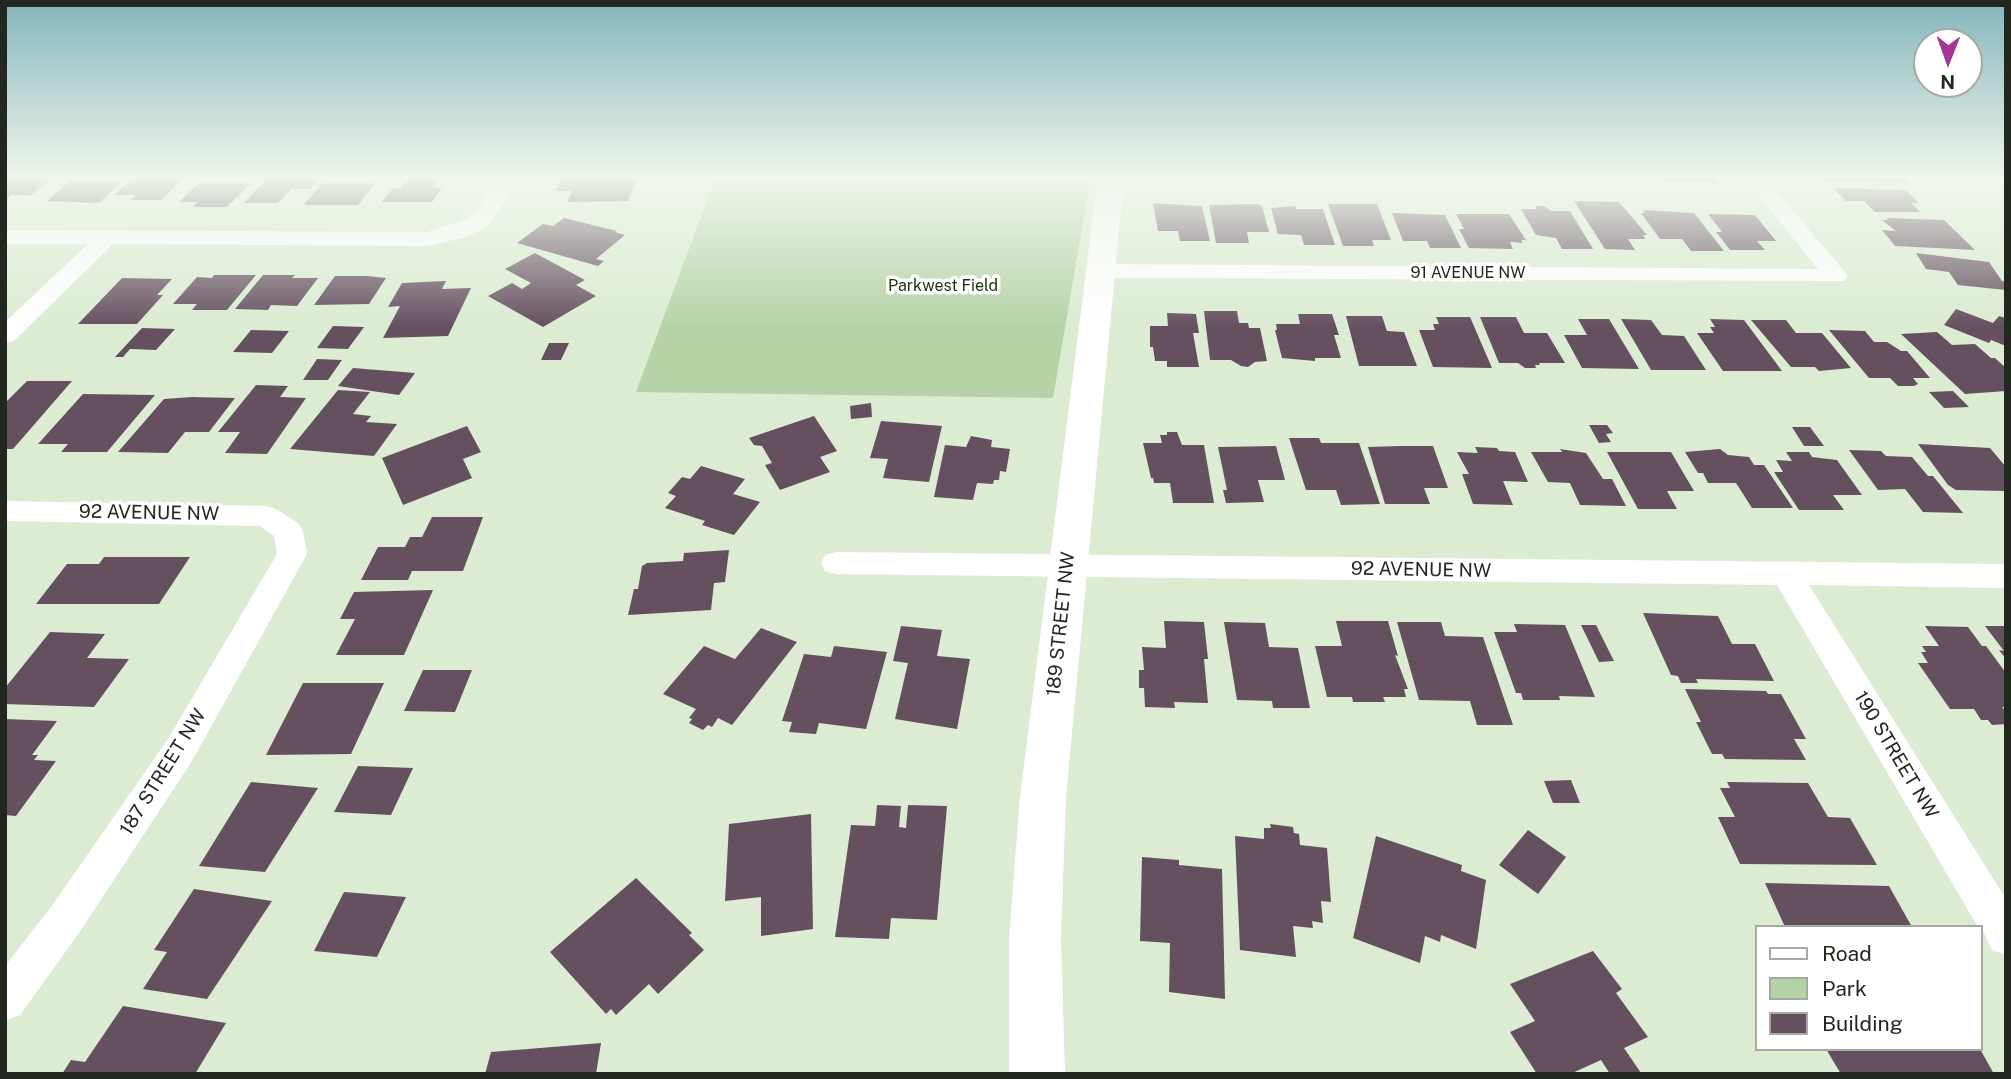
<!DOCTYPE html>
<style>
body{margin:0}
#map{position:relative;width:2011px;height:1079px;overflow:hidden;background:#dbecd3;font-family:"Public Sans",sans-serif}
canvas{display:block}
.frame{position:absolute;inset:0;border:7px solid #22281f;pointer-events:none}
.legend{position:absolute;left:1755px;top:925px;width:228px;height:126px;box-sizing:border-box;background:#fff;border:2px solid #a7a9a5;margin:0;padding:9px 12px;list-style:none;font-size:21px;color:#22281f}
.legend li{display:flex;align-items:center;gap:14px;height:35px}
.legend b{width:35px;border:2px solid #a7a9a5}
.north{position:absolute;left:1913px;top:28px;width:70px;height:70px;box-sizing:border-box;background:#fff;border:2px solid #a7a9a5;border-radius:50%;rotate:181deg;font-size:19px;font-weight:700;line-height:28px;text-align:center;color:#22281f}
.north::after{content:'';display:block;margin:auto;width:24px;height:32px;background:#a43695;clip-path:polygon(50% 0,100% 100%,50% 72%,0 100%)}
</style>
<div id="map">
<canvas width="2011" height="1079"></canvas>
<div class="frame"></div>
<ul class="legend">
<li><b style="height:9px;background:#fff"></b>Road</li>
<li><b style="height:19px;background:#b6d3a8"></b>Park</li>
<li><b style="height:19px;background:#655060"></b>Building</li>
</ul>
<div class="north">N</div>
</div>
<script>
const ctx = document.querySelector('canvas').getContext('2d');
ctx.lineJoin = 'round';
function fillPath(path, color) {
  ctx.fillStyle = color;
  ctx.fill(path, 'evenodd');
}
function toPath(rows) {
  const path = new Path2D();
  for (const r of rows) {
    path.moveTo(r[0], r[1]);
    for (let i = 2; i < r.length; i += 2) path.lineTo(r[i], r[i + 1]);
  }
  return path;
}
function write(font, color, halo, rows, align = 'center') {
  ctx.font = font + ' "Public Sans",sans-serif';
  ctx.lineWidth = 7;
  ctx.setLineDash([]);
  ctx.textBaseline = 'middle';
  ctx.strokeStyle = halo;
  ctx.fillStyle = color;
  for (const [text, x, y, turn = 0] of rows) {
    ctx.save();
    ctx.translate(x, y);
    ctx.rotate((+turn || 0) * Math.PI / 180);
    ctx.textAlign = isNaN(turn) ? turn : align;
    if (halo) ctx.strokeText(text, 0, 0);
    ctx.fillText(text, 0, 0);
    ctx.restore();
  }
}
fillPath(toPath([
 [716,176,1091,176,1053,398,636,392]
]), '#b6d3a8');
fillPath(toPath([
 [5,176,55,176,31,195,11,195,5,200],
 [135,176,186,176,161,200,131,200,136,195,114,195],
 [269,176,321,176,310,189,291,189,278,203,244,203],
 [411,176,442,176,433,188,442,188,432,202,382,202,393,188,401,189],
 [563,176,595,176,594,178,637,176,638,178,628,201,567,202,572,191,556,191],
 [1648,176,1712,176,1718,183,1651,180],
 [1821,176,1902,176,1909,183,1827,182],
 [70,181,122,181,99,203,47,201],
 [199,183,251,183,227,207,193,207,197,202,179,202],
 [322,183,375,183,358,205,304,205],
 [1833,188,1906,190,1919,203,1911,203,1920,212,1875,212,1864,201,1846,201],
 [1574,201,1619,202,1647,235,1643,235,1645,239,1628,239,1635,250,1605,249],
 [1153,203,1202,206,1210,241,1180,241,1178,231,1158,231],
 [1258,204,1262,206,1269,232,1247,232,1249,243,1216,243,1209,205],
 [1328,204,1377,204,1391,240,1372,240,1374,246,1343,246],
 [1296,206,1296,209,1323,209,1335,245,1304,245,1301,235,1278,234,1271,208],
 [1535,206,1544,206,1552,211,1570,211,1593,249,1562,249,1556,238,1536,235,1521,209,1537,209],
 [1643,210,1694,213,1724,251,1691,251,1682,239,1660,239,1641,213,1645,213],
 [1392,213,1445,215,1461,248,1430,248,1427,241,1403,241],
 [1456,214,1509,214,1526,240,1521,240,1523,243,1510,242,1513,249,1469,248,1459,229,1464,229],
 [1708,214,1755,215,1776,241,1757,241,1765,250,1730,250,1716,232,1722,232],
 [564,218,617,231,615,232,625,235,596,259,604,261,598,266,517,243,543,224,553,226],
 [1886,218,1944,220,1975,250,1895,246,1882,230,1896,231,1882,220,1888,220],
 [535,253,585,280,576,285,596,296,543,327,488,296,512,283,522,289,531,283,505,269],
 [1916,253,1989,262,2002,281,2006,281,2006,290,1958,285,1949,272,1926,269],
 [214,275,256,275,227,310,192,310,197,304,173,304,197,277,212,278],
 [263,275,295,275,292,278,318,278,297,306,271,305,268,310,235,309],
 [335,276,367,276,386,278,369,304,314,305],
 [122,278,172,279,157,295,163,295,137,324,78,324],
 [446,281,442,289,471,288,448,336,383,338,400,306,388,307,402,283],
 [1956,309,1993,323,1999,316,2006,318,2006,346,1991,340,1989,343,1944,325],
 [1204,311,1237,311,1239,323,1248,323,1249,328,1260,328,1267,361,1255,362,1248,367,1241,366,1231,360,1210,360],
 [1167,313,1196,314,1199,333,1193,333,1199,367,1167,367,1167,361,1155,361,1153,347,1150,347,1150,326,1168,326],
 [1298,314,1332,314,1339,335,1334,335,1341,358,1315,358,1315,361,1282,358,1275,330,1277,330,1276,324,1300,324],
 [1346,316,1382,316,1387,331,1404,332,1417,366,1359,366],
 [1436,317,1470,317,1492,368,1433,367,1419,330,1435,330,1433,324,1439,324],
 [1480,317,1516,317,1524,333,1547,333,1565,363,1539,363,1540,365,1535,365,1536,368,1525,368,1518,363,1499,363],
 [1578,319,1609,319,1639,369,1582,368,1564,335,1587,335],
 [1621,319,1651,320,1662,335,1684,336,1706,370,1651,370],
 [1710,319,1744,320,1782,371,1723,371,1697,333,1714,333,1710,327,1715,327],
 [1751,320,1786,320,1796,333,1822,333,1851,368,1819,371,1815,367,1791,367],
 [333,326,364,327,348,349,317,348],
 [142,328,175,329,156,350,130,349,123,357,115,357],
 [251,330,289,331,272,353,233,352],
 [1829,330,1865,331,1874,342,1887,342,1901,351,1907,351,1930,378,1913,378,1918,384,1914,386,1898,386,1890,378,1869,378],
 [1937,332,1952,345,1975,344,1991,358,1995,358,2006,368,2006,391,1965,394,1901,334],
 [549,343,569,343,561,360,541,360],
 [317,359,342,360,328,380,303,380],
 [353,368,415,373,399,395,338,386],
 [27,381,72,381,13,449,5,449,5,403],
 [256,385,288,386,280,397,306,398,267,454,225,453,240,432,218,432],
 [338,390,370,392,353,414,371,416,366,422,397,424,374,456,290,449],
 [1953,391,1969,407,1944,408,1929,392],
 [83,394,155,395,107,452,61,452,68,444,38,444],
 [192,397,235,398,209,432,185,432,168,453,118,452,164,399],
 [871,403,872,417,851,419,850,406],
 [814,416,837,451,820,457,830,472,780,490,765,465,772,463,762,446,754,445,749,438],
 [881,421,942,426,929,482,883,478,888,459,870,458],
 [1589,425,1607,425,1613,433,1606,434,1611,442,1599,443],
 [467,426,481,452,463,459,472,478,403,505,382,458],
 [1792,427,1810,427,1824,446,1804,446],
 [1167,432,1177,432,1182,445,1204,445,1214,503,1173,503,1170,483,1154,483,1153,478,1151,478,1143,443,1162,443,1160,435,1167,435],
 [971,436,992,440,991,447,1010,449,1006,472,1000,471,999,480,994,480,993,484,977,483,973,500,934,497,945,445,966,447],
 [1289,438,1319,438,1321,443,1359,443,1380,504,1341,505,1336,490,1306,490],
 [1918,444,1990,448,2006,467,2006,491,1956,490,1948,485],
 [1276,446,1285,480,1258,480,1264,502,1226,503,1223,490,1227,490,1218,447],
 [1400,446,1433,446,1448,488,1424,488,1430,504,1385,504,1368,447],
 [1475,447,1497,448,1499,451,1515,452,1528,482,1503,481,1513,505,1473,504,1462,474,1469,474,1457,452,1478,453],
 [1560,449,1586,453,1603,479,1612,479,1626,506,1580,505,1570,483,1548,482,1531,452,1562,452],
 [1720,449,1728,455,1749,457,1754,465,1764,465,1793,508,1752,508,1736,483,1708,483,1703,473,1698,473,1685,452],
 [1849,450,1881,451,1886,456,1912,457,1928,476,1933,476,1963,513,1923,512,1905,489,1878,490],
 [1607,452,1671,452,1694,491,1667,491,1677,509,1638,509],
 [1786,452,1809,452,1812,457,1837,460,1862,495,1833,495,1844,510,1799,510,1774,472,1783,472,1776,460,1792,461],
 [701,466,745,479,733,494,760,502,734,535,702,525,705,521,665,508,676,496,668,493,682,477,690,479],
 [432,517,483,517,463,571,412,571,408,580,361,580,378,547,405,547,410,537,422,537],
 [729,550,725,582,714,583,711,610,628,615,634,589,638,589,642,566,647,563,683,561,684,553],
 [104,557,190,557,159,604,36,604,67,564,99,564],
 [433,590,404,655,336,655,355,619,340,619,354,592],
 [1643,613,1718,616,1732,644,1755,644,1774,681,1696,679,1698,683,1681,683,1678,676,1671,675],
 [1164,621,1204,622,1208,659,1204,659,1208,703,1174,702,1175,708,1145,707,1144,688,1139,688,1139,670,1144,670,1142,647,1166,648],
 [1336,621,1388,621,1398,656,1395,655,1408,689,1404,689,1406,697,1383,697,1385,702,1353,702,1352,697,1327,697,1315,646,1342,646],
 [1224,622,1265,623,1269,647,1298,648,1310,708,1273,708,1272,701,1237,700],
 [1397,622,1441,622,1445,636,1483,637,1513,725,1477,725,1470,701,1419,700],
 [1514,624,1565,625,1595,697,1559,696,1560,700,1523,700,1521,693,1516,693,1494,632,1517,632],
 [1581,625,1596,625,1614,661,1599,662],
 [901,626,942,630,937,656,970,659,957,729,895,719,908,663,893,661],
 [1925,626,1968,627,1982,646,1986,646,2006,673,2006,707,2002,707,2006,711,2006,724,1992,725,1988,720,1981,720,1974,709,1950,709,1918,663,1928,663,1921,652,1926,652,1922,646,1939,646],
 [1985,626,2006,626,2006,659,1999,650,2004,651],
 [761,628,797,642,732,725,718,718,712,727,708,725,703,730,689,723,692,719,689,718,696,709,663,694,704,646,735,659],
 [50,632,105,634,87,658,129,659,94,707,5,704,5,688],
 [834,646,887,652,866,729,819,723,816,734,789,732,792,722,782,721,804,654,831,657],
 [423,670,472,670,455,712,404,711],
 [303,683,384,683,351,754,266,755],
 [1685,689,1766,691,1768,694,1781,694,1806,739,1794,739,1806,760,1725,759,1722,754,1712,754,1696,722,1701,722],
 [5,719,57,721,32,755,38,755,34,760,56,761,16,816,5,815],
 [358,766,413,768,391,815,334,812],
 [1571,780,1580,803,1553,803,1544,781],
 [251,782,318,788,265,872,199,866],
 [1727,782,1808,783,1828,817,1850,818,1877,865,1740,864,1718,817,1735,817,1720,788,1730,788],
 [877,805,901,806,899,827,906,828,908,805,947,806,937,920,891,918,889,939,835,937,851,825,875,826],
 [811,814,813,929,761,936,761,897,725,901,729,824],
 [1270,824,1293,827,1294,833,1299,834,1300,845,1327,848,1331,902,1321,901,1323,923,1312,921,1313,928,1293,926,1296,957,1240,950,1235,836,1264,839,1264,828,1271,828],
 [1528,830,1566,857,1538,894,1499,865],
 [1376,836,1462,865,1461,871,1486,880,1476,949,1441,935,1440,942,1425,936,1420,963,1353,938],
 [1142,857,1179,860,1179,865,1222,869,1225,999,1169,992,1170,943,1140,941],
 [636,878,692,933,689,935,704,950,658,994,649,984,616,1015,611,1009,606,1014,550,952],
 [1765,883,1889,886,1912,927,1785,927],
 [194,889,272,901,207,999,143,989,167,952,154,950],
 [344,892,406,897,377,957,314,951],
 [1593,951,1622,989,1616,993,1648,1037,1624,1048,1641,1073,1610,1074,1601,1060,1570,1074,1537,1074,1510,1032,1535,1021,1510,984],
 [123,1006,226,1023,195,1074,62,1074,71,1060,85,1062],
 [601,1043,596,1074,485,1074,491,1052],
 [1826,1049,1980,1049,1994,1074,1841,1074]
]), '#655060');
fillPath(toPath([
 [498,176,518,176,499,211,484,229,462,238,427,246,113,244,14,341,5,343,5,322,88,244,5,244,5,230,427,232,468,219,479,208,498,176],
 [1743,176,1764,176,1844,271,1848,276,1844,281,1101,278,1093,276,1089,271,1093,266,1101,264,1818,269,1743,176],
 [5,501,266,506,276,509,298,523,303,531,307,554,192,761,79,933,20,1015,5,1021,5,966,51,907,168,739,277,554,274,536,260,526,5,521,5,501],
 [836,552,2006,564,2006,588,1809,585,2006,899,2006,955,1992,950,1981,927,1978,927,1777,585,836,574,825,571,821,563,825,555,836,552]
]), '#fff');
fillPath(toPath([
 [1098,176,1124,176,1066,797,1061,938,1065,1074,1009,1074,1009,938,1020,797,1098,176]
]), '#fff');
const sky = ctx.createLinearGradient(0, 0, 0, 327);
sky.addColorStop(0, '#84b5bc');
sky.addColorStop(0.54, '#eff6eb');
sky.addColorStop(1, '#eff6eb00');
ctx.fillStyle = sky;
ctx.fillRect(0, 0, 2011, 327);
write('16px', '#22281f', '#fff', [
 ["91 AVENUE NW",1468,273]
]);
write('16px', '#173105', '#fff', [
 ["Parkwest Field",943,286]
]);
write('19px', '#22281f', '#fff', [
 ["92 AVENUE NW",149,513,1],
 ["92 AVENUE NW",1421,570,1],
 ["189 STREET NW",1061,624,-84],
 ["190 STREET NW",1896,755,59],
 ["187 STREET NW",163,772,-58]
]);
</script>
